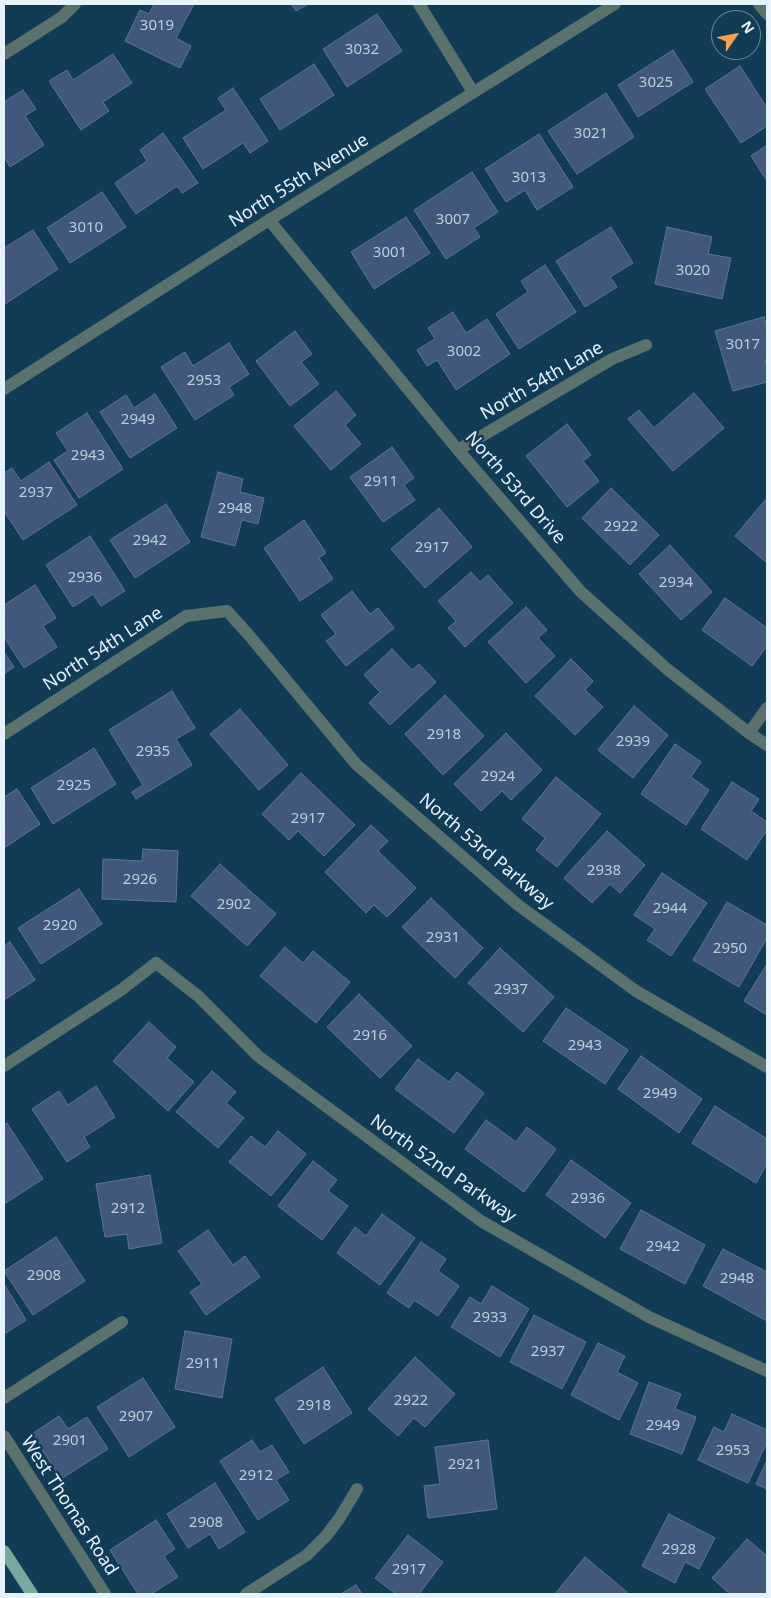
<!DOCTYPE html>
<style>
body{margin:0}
#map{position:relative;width:771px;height:1598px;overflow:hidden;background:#123c56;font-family:"Noto Sans",sans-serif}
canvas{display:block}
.frame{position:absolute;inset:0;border:5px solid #e6f3fd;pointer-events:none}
.north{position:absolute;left:711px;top:10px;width:50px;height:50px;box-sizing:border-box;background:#123c56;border:1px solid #678599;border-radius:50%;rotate:57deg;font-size:14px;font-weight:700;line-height:20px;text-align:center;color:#e6f3fd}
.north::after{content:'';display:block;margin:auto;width:18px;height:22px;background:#f9a04d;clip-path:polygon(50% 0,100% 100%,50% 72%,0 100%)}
</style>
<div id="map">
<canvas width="771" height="1598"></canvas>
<div class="frame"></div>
<div class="north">N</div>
</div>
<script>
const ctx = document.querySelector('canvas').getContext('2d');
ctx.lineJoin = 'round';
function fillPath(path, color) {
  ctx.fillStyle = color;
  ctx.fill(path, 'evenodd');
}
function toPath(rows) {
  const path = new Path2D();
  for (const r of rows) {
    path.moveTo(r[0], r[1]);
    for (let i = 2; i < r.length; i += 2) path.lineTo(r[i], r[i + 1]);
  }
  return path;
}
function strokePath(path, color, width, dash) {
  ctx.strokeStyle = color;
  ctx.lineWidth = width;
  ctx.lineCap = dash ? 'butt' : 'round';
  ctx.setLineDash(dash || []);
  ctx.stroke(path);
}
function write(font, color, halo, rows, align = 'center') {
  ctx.font = font + ' "Noto Sans",sans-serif';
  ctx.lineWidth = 5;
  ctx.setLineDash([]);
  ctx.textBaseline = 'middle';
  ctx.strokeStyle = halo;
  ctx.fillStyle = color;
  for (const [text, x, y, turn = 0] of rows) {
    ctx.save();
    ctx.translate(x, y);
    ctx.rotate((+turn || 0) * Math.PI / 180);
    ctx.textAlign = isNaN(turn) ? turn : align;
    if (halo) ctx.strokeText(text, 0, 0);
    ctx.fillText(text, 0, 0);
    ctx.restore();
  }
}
const building = toPath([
 [154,4,194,4,176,38,191,46,180,68,125,41,140,10,149,14,154,4],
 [291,4,308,4,296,11,291,4],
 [377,14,402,51,347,87,323,49,377,14],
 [673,50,693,82,638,117,618,85,673,50],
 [113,54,132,83,103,102,109,111,81,130,49,81,67,70,73,80,113,54],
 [314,64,334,95,280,130,260,99,314,64],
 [740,66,767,108,767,126,741,143,705,89,740,66],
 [233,88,268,141,250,153,243,143,203,169,183,138,226,110,218,98,233,88],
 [23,90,36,109,25,116,44,145,10,167,4,157,4,102,23,90],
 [606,93,634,137,577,174,548,131,606,93],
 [163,133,198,183,182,193,177,186,136,214,115,183,147,161,140,150,163,133],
 [539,134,573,187,537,210,525,190,506,202,485,169,539,134],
 [767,145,767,181,751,156,767,145],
 [472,172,498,212,474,228,480,237,446,259,414,210,472,172],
 [102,192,126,227,70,263,47,228,102,192],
 [406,217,430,253,374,289,351,252,406,217],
 [611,227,633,263,610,277,617,287,585,307,556,261,611,227],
 [667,227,712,237,708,254,731,258,722,299,655,284,667,227],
 [33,230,58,269,5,304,4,301,4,248,33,230],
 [545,265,576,312,519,349,496,314,528,292,521,281,545,265],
 [453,312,466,333,487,319,510,354,456,390,437,360,427,366,417,350,435,339,428,328,453,312],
 [764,317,767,327,767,360,765,360,767,368,767,382,733,391,715,331,764,317],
 [295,331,312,354,301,362,319,384,290,406,256,361,295,331],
 [229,343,249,374,229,387,234,395,195,420,161,367,185,352,193,366,229,343],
 [336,391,356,415,345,425,361,444,331,470,294,426,336,391],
 [694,393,724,428,673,471,628,419,639,410,654,428,694,393],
 [155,394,177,428,130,458,100,412,126,395,134,408,155,394],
 [87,413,123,469,79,498,54,460,68,451,56,433,87,413],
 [567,424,591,455,583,461,599,481,567,507,526,456,567,424],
 [392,447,414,478,404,485,415,500,383,522,350,477,392,447],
 [49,462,77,505,23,540,4,511,4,473,12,468,21,481,49,462],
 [218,472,243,479,240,492,264,498,258,524,242,520,235,546,201,537,218,472],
 [611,488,659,535,630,565,582,518,611,488],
 [767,498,767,563,735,536,767,498],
 [166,504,190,542,135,578,110,540,166,504],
 [439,508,472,547,425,588,391,549,439,508],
 [304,520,326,553,319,558,333,579,300,601,264,548,304,520],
 [90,536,125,591,101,606,93,594,73,607,46,565,90,536],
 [670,545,712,592,681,620,639,574,670,545],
 [471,572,480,582,488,575,513,603,465,647,448,628,456,621,438,601,471,572],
 [35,585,56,618,43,626,57,647,24,668,4,637,4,605,35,585],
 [352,591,370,614,378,608,394,628,346,666,326,641,336,634,321,615,352,591],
 [725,598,767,628,767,646,752,666,702,630,725,598],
 [526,607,547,630,538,638,555,656,526,683,488,642,526,607],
 [392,649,412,670,419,664,436,682,390,725,369,703,380,692,364,675,392,649],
 [4,652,14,667,4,674,4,652],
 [571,659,593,681,585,690,603,707,575,735,535,696,571,659],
 [172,691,195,728,176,739,192,765,136,799,132,792,143,785,109,730,172,691],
 [445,695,484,736,443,775,405,734,445,695],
 [634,706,668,735,633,778,598,750,634,706],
 [240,709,288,765,259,790,210,734,240,709],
 [506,733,542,770,511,800,502,791,481,811,454,784,506,733],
 [675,744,701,762,691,777,709,790,686,825,641,794,675,744],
 [94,748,116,784,53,824,31,788,94,748],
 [301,773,355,825,324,856,298,831,289,840,262,814,301,773],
 [556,777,601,814,557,867,536,850,545,838,522,819,556,777],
 [732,782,759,799,751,811,767,822,767,830,747,860,701,829,732,782],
 [17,789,40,824,4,848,4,797,17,789],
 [371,825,388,841,378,851,416,888,387,917,374,905,366,913,325,872,371,825],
 [607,831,645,865,620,893,610,884,592,903,564,878,607,831],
 [143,849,178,851,176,902,102,899,103,859,142,861,143,849],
 [220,864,276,914,247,946,191,896,220,864],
 [662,873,707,903,671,956,647,940,655,929,634,915,662,873],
 [79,889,102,924,41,964,18,928,79,889],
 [431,898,483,948,455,978,402,927,431,898],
 [727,902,767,925,767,938,739,987,693,960,727,902],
 [10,942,35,980,4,1000,4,946,10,942],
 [285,947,303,963,313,951,350,982,316,1023,260,976,285,947],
 [500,948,554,997,523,1032,468,983,500,948],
 [767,964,767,1015,744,1001,767,964],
 [359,994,412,1046,380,1078,327,1027,359,994],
 [566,1008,628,1050,605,1084,543,1041,566,1008],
 [149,1022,176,1047,167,1058,194,1082,168,1111,113,1061,149,1022],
 [641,1056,702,1099,679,1133,618,1089,641,1056],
 [418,1059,449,1082,457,1072,484,1093,454,1133,395,1089,418,1059],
 [212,1071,236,1092,226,1103,244,1118,218,1148,176,1112,212,1071],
 [96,1086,115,1117,84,1137,90,1147,67,1162,32,1109,59,1091,68,1105,96,1086],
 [715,1106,767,1139,767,1164,756,1183,692,1143,715,1106],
 [486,1120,516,1142,527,1127,556,1149,524,1192,465,1149,486,1120],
 [7,1123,43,1179,4,1204,4,1126,7,1123],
 [278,1131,306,1154,271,1196,229,1162,251,1136,265,1147,278,1131],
 [571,1160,631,1203,605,1238,546,1195,571,1160],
 [313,1161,337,1180,328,1191,348,1206,322,1240,278,1206,313,1161],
 [150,1175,162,1243,129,1249,127,1234,105,1237,96,1184,150,1175],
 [641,1210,705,1245,685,1284,620,1249,641,1210],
 [382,1214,415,1238,380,1285,337,1253,355,1227,366,1236,382,1214],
 [208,1230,233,1265,245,1256,260,1277,206,1315,190,1292,202,1284,178,1251,208,1230],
 [56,1237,85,1281,33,1315,4,1271,56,1237],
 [421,1242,446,1259,438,1271,459,1286,438,1316,414,1300,409,1308,387,1293,421,1242],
 [723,1249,767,1272,767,1321,703,1286,723,1249],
 [4,1284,26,1320,4,1334,4,1284],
 [492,1286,529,1309,500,1357,451,1327,470,1297,481,1304,492,1286],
 [534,1315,586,1342,562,1389,510,1362,534,1315],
 [185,1331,232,1339,222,1398,175,1389,185,1331],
 [598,1343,625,1356,617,1372,638,1383,619,1420,571,1395,598,1343],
 [415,1357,455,1394,425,1427,414,1418,398,1436,368,1409,415,1357],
 [323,1367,352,1413,304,1444,275,1399,323,1367],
 [143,1378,175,1427,129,1457,97,1407,143,1378],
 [649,1382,681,1394,675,1409,696,1417,682,1454,630,1434,649,1382],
 [732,1414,767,1430,767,1442,748,1483,698,1460,714,1427,724,1432,732,1414],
 [59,1416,68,1429,87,1417,108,1449,61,1479,32,1434,59,1416],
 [252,1440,260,1452,272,1445,289,1472,276,1480,289,1500,258,1520,220,1461,252,1440],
 [488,1440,497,1509,428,1518,424,1486,440,1484,435,1447,488,1440],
 [767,1460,767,1489,756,1484,767,1460],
 [215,1483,245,1532,219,1549,210,1534,188,1548,167,1514,215,1483],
 [669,1514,715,1538,699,1569,685,1562,675,1583,642,1566,669,1514],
 [156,1520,175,1549,164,1556,178,1577,151,1594,138,1594,110,1550,156,1520],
 [408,1535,443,1562,419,1594,396,1594,375,1578,408,1535],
 [747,1539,767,1556,767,1594,730,1594,712,1578,747,1539],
 [585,1557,627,1592,625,1594,555,1594,585,1557],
 [356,1585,362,1594,341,1594,356,1585]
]);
fillPath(building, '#41577b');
strokePath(building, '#5d7399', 1);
strokePath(toPath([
 [419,4,473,92],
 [759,4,767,14],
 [4,54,62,17,75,4],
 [269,220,458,450,581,592,667,669,749,733,767,745],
 [4,389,269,220,615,4],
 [458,450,612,359,646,345],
 [749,733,767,708],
 [4,734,186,616,227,611,248,634,356,764,518,905,636,991,767,1067],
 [4,1066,121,990,156,963,198,996,258,1056,481,1221,649,1317,767,1371],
 [4,1398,122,1322],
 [4,1436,105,1594],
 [246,1594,307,1555,326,1536,339,1519,357,1489]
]), '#5a716c', 12);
strokePath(toPath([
 [4,1551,32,1594]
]), '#77a99f', 12);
write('15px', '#bdccdc', null, [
 ["3019",157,26],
 ["3032",362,50],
 ["3025",656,83],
 ["3021",591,134],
 ["3013",529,178],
 ["3007",453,220],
 ["3010",86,228],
 ["3001",390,253],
 ["3020",693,271],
 ["3017",743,345],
 ["3002",464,352],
 ["2953",204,381],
 ["2949",138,420],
 ["2943",88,456],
 ["2911",381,482],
 ["2937",36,493],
 ["2948",235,509],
 ["2922",621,527],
 ["2942",150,541],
 ["2917",432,548],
 ["2936",85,578],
 ["2934",676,583],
 ["2918",444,735],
 ["2939",633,742],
 ["2935",153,752],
 ["2924",498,777],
 ["2925",74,786],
 ["2917",308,819],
 ["2938",604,871],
 ["2926",140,880],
 ["2902",234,905],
 ["2944",670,909],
 ["2920",60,926],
 ["2931",443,938],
 ["2950",730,949],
 ["2937",511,990],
 ["2916",370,1036],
 ["2943",585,1046],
 ["2949",660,1094],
 ["2936",588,1199],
 ["2912",128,1209],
 ["2942",663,1247],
 ["2908",44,1276],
 ["2948",737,1279],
 ["2933",490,1318],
 ["2937",548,1352],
 ["2911",203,1364],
 ["2922",411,1401],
 ["2918",314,1406],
 ["2907",136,1417],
 ["2949",663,1426],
 ["2901",70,1441],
 ["2953",733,1451],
 ["2921",465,1465],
 ["2912",256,1476],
 ["2908",206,1523],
 ["2928",679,1550],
 ["2917",409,1570]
]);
write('18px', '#e6f3fd', '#123c56', [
 ["North 55th Avenue",299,181,-32],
 ["North 54th Lane",542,381,-30],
 ["North 53rd Drive",515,488,49],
 ["North 54th Lane",103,649,-33],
 ["North 53rd Parkway",486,852,40],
 ["North 52nd Parkway",443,1169,35],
 ["West Thomas Road",69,1506,57]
]);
</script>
